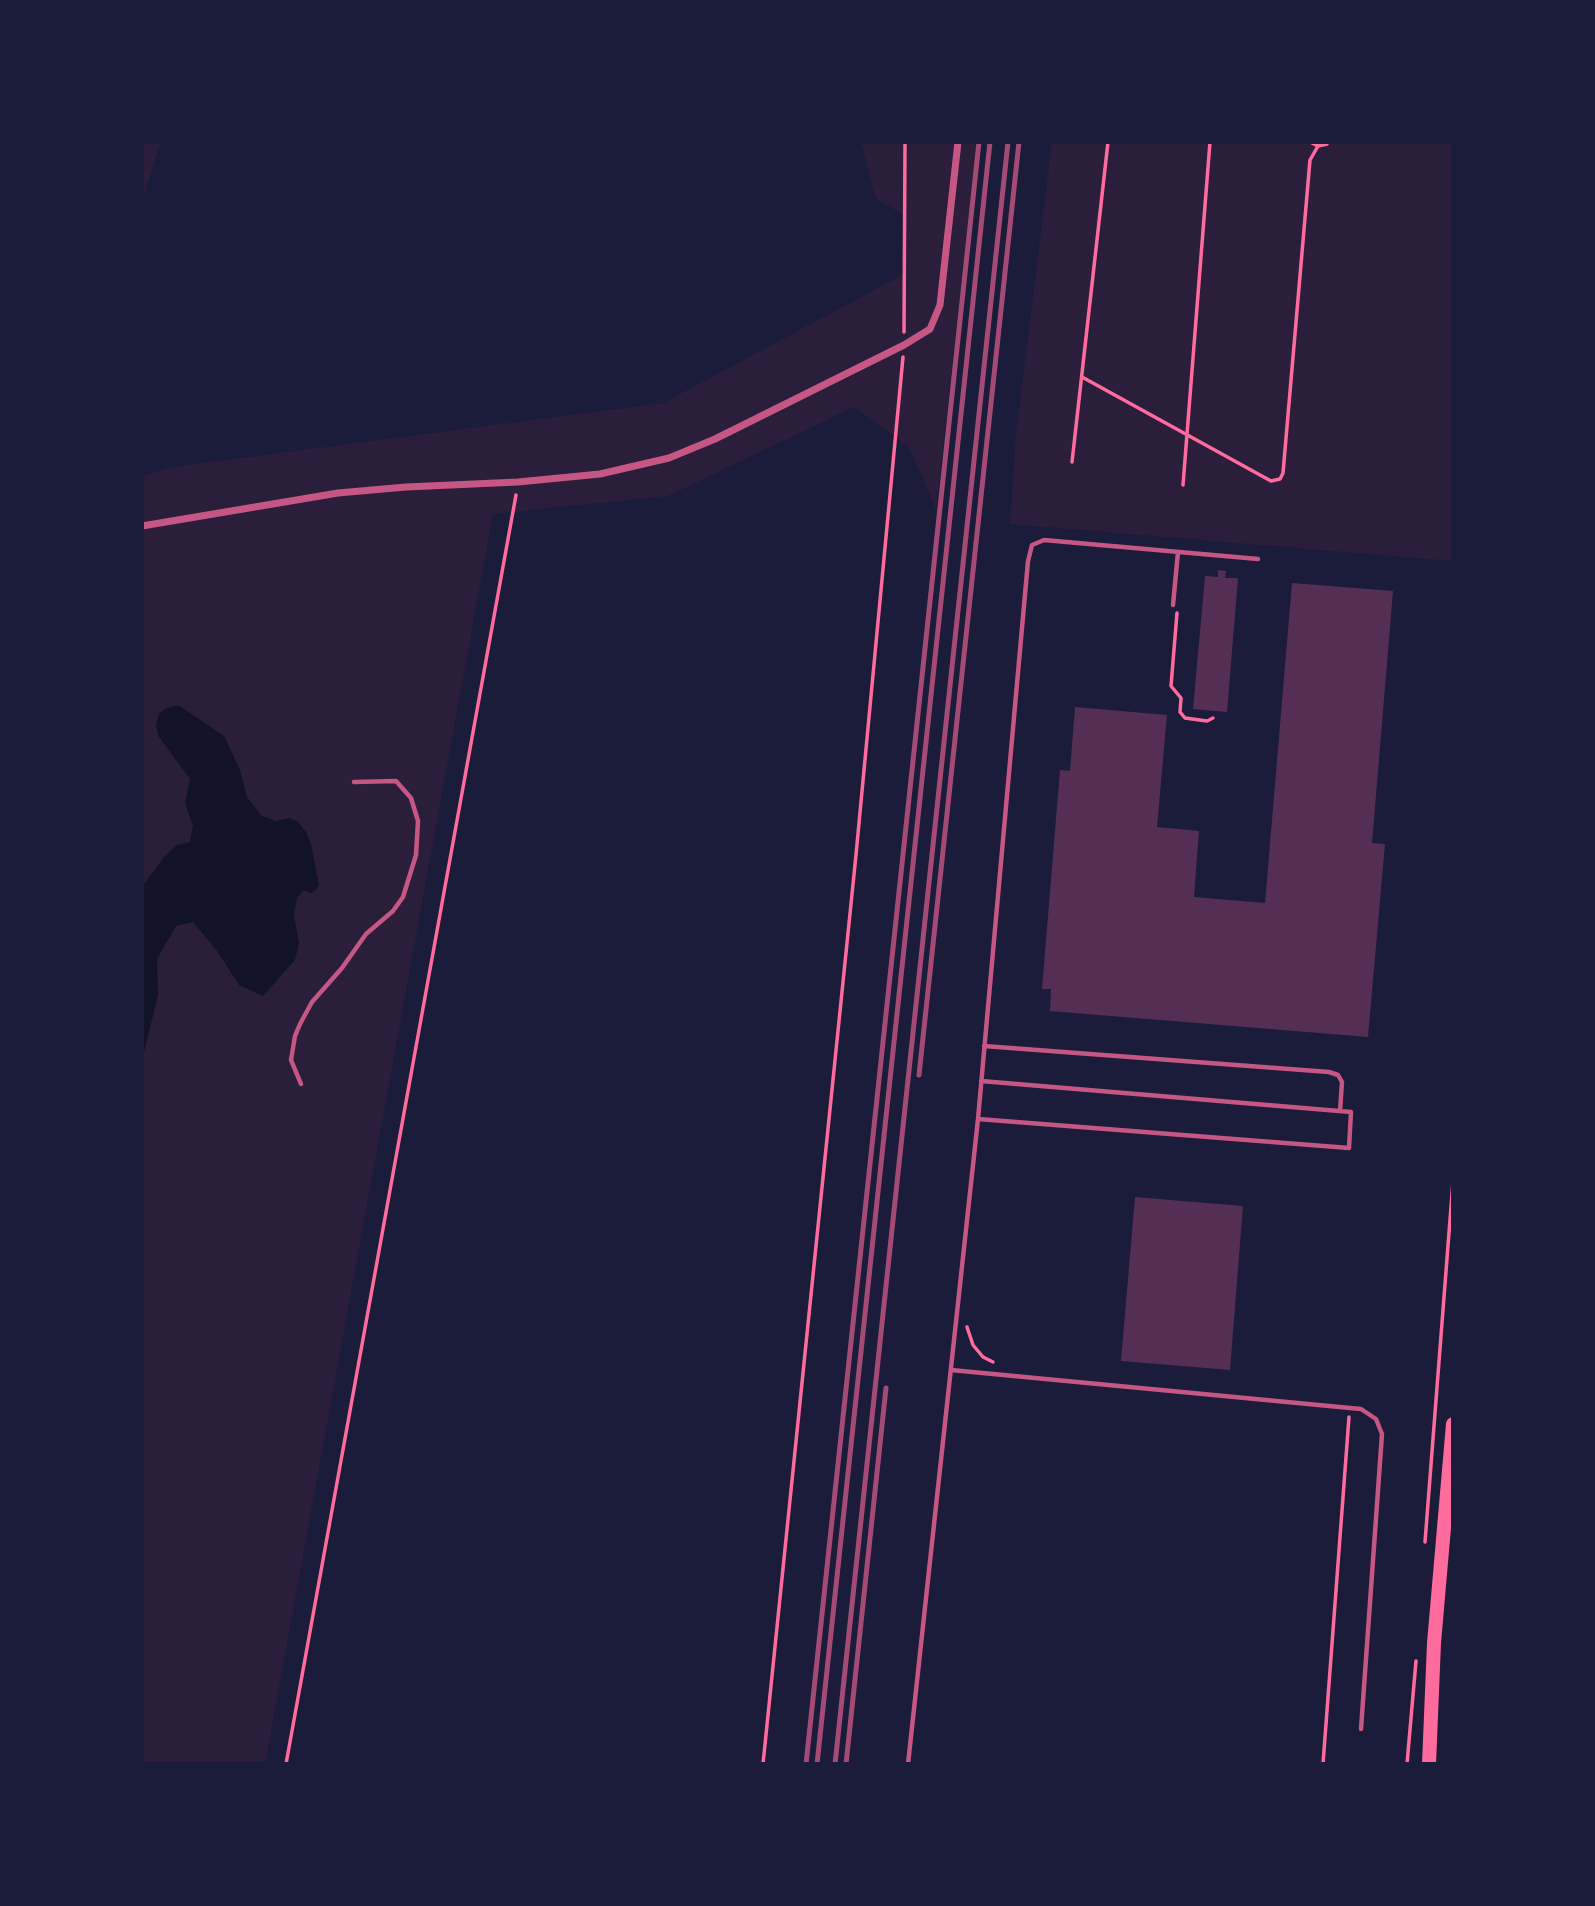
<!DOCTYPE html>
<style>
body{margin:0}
#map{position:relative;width:1595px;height:1906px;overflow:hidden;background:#1b1b3a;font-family:Cabin,sans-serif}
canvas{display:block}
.frame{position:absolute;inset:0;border:144px solid #1b1b3a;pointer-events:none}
</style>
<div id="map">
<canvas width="1595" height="1906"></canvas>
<div class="frame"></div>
</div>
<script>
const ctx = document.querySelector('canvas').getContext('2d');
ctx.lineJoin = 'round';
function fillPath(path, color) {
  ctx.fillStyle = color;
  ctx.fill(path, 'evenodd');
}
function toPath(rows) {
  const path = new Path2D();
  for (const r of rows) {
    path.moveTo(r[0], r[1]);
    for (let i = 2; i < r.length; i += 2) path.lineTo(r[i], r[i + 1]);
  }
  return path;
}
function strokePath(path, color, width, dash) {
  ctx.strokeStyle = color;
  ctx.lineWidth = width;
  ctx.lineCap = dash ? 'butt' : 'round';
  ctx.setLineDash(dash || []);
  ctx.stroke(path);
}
fillPath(toPath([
 [142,142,161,142,142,201],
 [861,142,977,142,936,509,909,447,854,407,668,496,493,514,265,1764,142,1764,142,476,172,467,663,403,904,274,906,216,876,199],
 [1052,142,1453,142,1453,561,1010,524,1016,433]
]), '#2a1e3b');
fillPath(toPath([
 [178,705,224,736,240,770,247,797,262,816,276,821,290,818,298,822,306,832,311,844,319,885,316,890,311,893,304,890,297,898,294,916,299,943,295,960,263,996,239,985,217,951,193,922,176,926,157,959,158,995,142,1060,142,891,144,884,164,857,177,845,190,842,193,826,185,803,190,779,159,737,156,725,159,714,165,709]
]), '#12122b');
fillPath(toPath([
 [1218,570,1226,571,1225,578,1238,578,1227,712,1193,709,1205,576,1218,577],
 [1292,583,1393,591,1372,843,1385,844,1368,1037,1050,1011,1051,989,1042,989,1060,770,1070,771,1075,707,1167,715,1157,827,1199,831,1194,897,1265,903],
 [1135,1197,1243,1206,1230,1370,1121,1361]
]), '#542f53');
strokePath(toPath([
 [1310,142,1318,146],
 [904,332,905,142],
 [1082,377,1271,481,1280,479,1283,473,1310,160,1318,146,1327,144,1328,142],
 [1072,462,1108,142],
 [1183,485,1210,142],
 [1177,613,1171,686,1181,698,1180,712,1185,718,1207,721,1213,718],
 [967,1327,973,1345,983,1357,993,1362],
 [1425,1542,1453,1181],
 [286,1764,516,495],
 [763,1764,856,855,903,357],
 [1323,1764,1349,1417],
 [1407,1764,1416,1661]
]), '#ff6b9d', 3.5);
strokePath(toPath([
 [1173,605,1178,552],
 [984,1046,1329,1072,1338,1075,1342,1082,1340,1111],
 [301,1084,291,1060,295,1036,300,1024,312,1002,342,968,366,934,393,911,403,897,416,855,418,821,411,798,396,781,354,782],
 [978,1119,1349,1148,1351,1112,981,1081],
 [951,1370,1350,1408,1361,1409,1376,1419,1382,1434,1361,1729],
 [908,1764,978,1119,1028,561,1032,545,1044,540,1258,559]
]), '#c65784', 4.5);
strokePath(toPath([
 [142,526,338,493,406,487,518,482,600,474,669,458,715,439,904,345,930,329,940,305,958,142]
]), '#c65784', 7);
strokePath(toPath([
 [1429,1764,1434,1643,1453,1424]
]), '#ff6b9d', 14);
strokePath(toPath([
 [919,1075,1019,142],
 [806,1764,979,142],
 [817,1764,990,142],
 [835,1764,1008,142],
 [846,1764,886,1388]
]), '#a44b75', 5);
</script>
